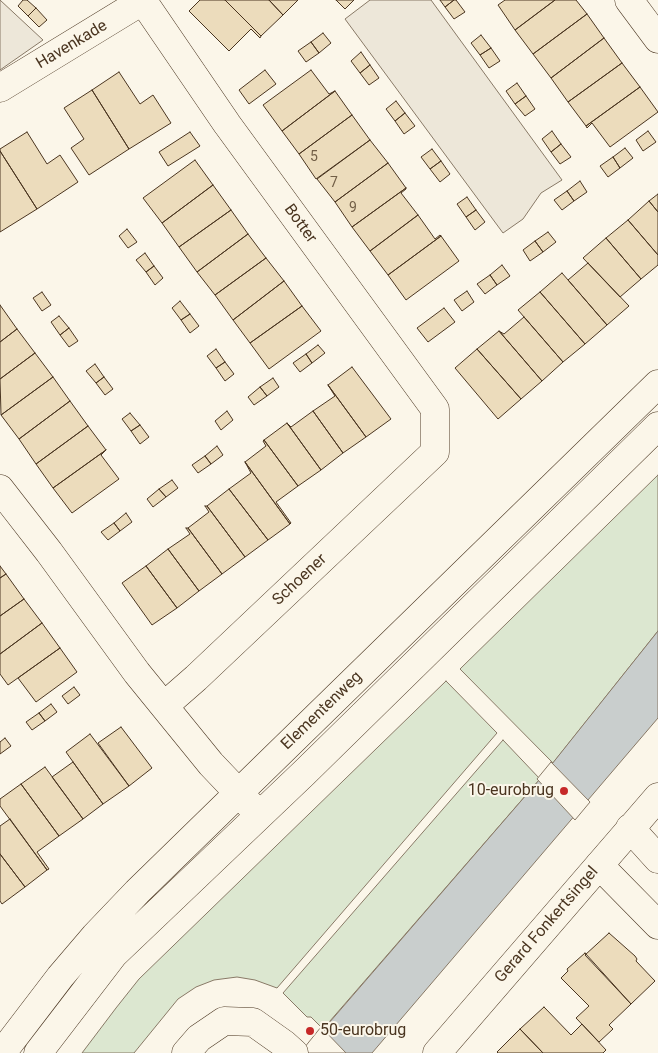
<!DOCTYPE html>
<style>
body{margin:0}
canvas{display:block;background:#fbf6e9}
</style>
<canvas width="658" height="1053"></canvas>
<script>
const ctx = document.querySelector('canvas').getContext('2d');
ctx.lineJoin = 'round';
function fillPath(path, color) {
  ctx.fillStyle = color;
  ctx.fill(path, 'evenodd');
}
function toPath(rows) {
  const path = new Path2D();
  for (const r of rows) {
    path.moveTo(r[0], r[1]);
    for (let i = 2; i < r.length; i += 2) path.lineTo(r[i], r[i + 1]);
  }
  return path;
}
function strokePath(path, color, width, dash) {
  ctx.strokeStyle = color;
  ctx.lineWidth = width;
  ctx.lineCap = dash ? 'butt' : 'round';
  ctx.setLineDash(dash || []);
  ctx.stroke(path);
}
function write(font, color, halo, rows, align = 'center') {
  ctx.font = font + ' Roboto,sans-serif';
  ctx.lineWidth = 4;
  ctx.setLineDash([]);
  ctx.textBaseline = 'middle';
  ctx.strokeStyle = halo;
  ctx.fillStyle = color;
  for (const [text, x, y, turn = 0] of rows) {
    ctx.save();
    ctx.translate(x, y);
    ctx.rotate((+turn || 0) * Math.PI / 180);
    ctx.textAlign = isNaN(turn) ? turn : align;
    if (halo) ctx.strokeText(text, 0, 0);
    ctx.fillText(text, 0, 0);
    ctx.restore();
  }
}
const green = toPath([
 [658,475,658,631,553,763,460,669,658,475],
 [446,681,497,733,277,988,255,980,237,977,214,980,196,987,178,999,134,1053,82,1053,116,1008,139,979,446,681],
 [503,740,540,779,323,1029,311,1017,307,1017,283,993,503,740]
]);
fillPath(green, '#dce7d0');
strokePath(green, '#887966', 1);
const parking = toPath([
 [0,0,43,40,0,70,0,0],
 [370,0,431,0,562,180,541,193,523,219,503,233,345,19,370,0]
]);
fillPath(parking, '#ede7d9');
strokePath(parking, '#887966', 1);
const water = toPath([
 [658,631,658,718,372,1053,303,1053,540,779,658,631]
]);
fillPath(water, '#c9cecd');
strokePath(water, '#887966', 1);
const pier = toPath([
 [551,762,590,802,575,820,537,779,551,762],
 [321,1027,346,1053,300,1053,321,1027]
]);
fillPath(pier, '#fbf6e9');
strokePath(pier, '#887966', 1);
const building = toPath([
 [23,0,27,0,36,8,28,16,18,6,23,0],
 [200,0,225,0,261,36,260,38,251,29,229,51,189,11,200,0],
 [225,0,269,0,283,15,261,36,225,0],
 [269,0,298,0,283,15,269,0],
 [336,0,354,0,345,9,336,0],
 [440,0,454,0,445,7,440,0],
 [454,0,456,0,465,12,454,19,445,7,454,0],
 [505,0,555,0,515,30,498,5,505,0],
 [555,0,576,0,587,14,533,54,515,30,555,0],
 [36,8,47,20,39,27,28,16,36,8],
 [587,14,604,38,551,78,533,54,587,14],
 [323,33,331,43,319,53,311,42,323,33],
 [481,35,491,48,480,55,471,43,481,35],
 [604,38,622,63,568,102,551,78,604,38],
 [311,42,319,53,306,62,298,51,311,42],
 [491,48,500,61,489,68,480,55,491,48],
 [361,52,370,65,360,73,351,61,361,52],
 [622,63,640,87,586,126,568,102,622,63],
 [370,65,379,78,369,85,360,73,370,65],
 [265,70,276,84,249,104,239,90,265,70],
 [311,70,329,94,335,91,282,131,263,105,311,70],
 [119,72,140,104,153,95,171,123,129,149,92,90,119,72],
 [517,83,526,96,515,104,506,91,517,83],
 [640,87,658,112,610,147,592,123,587,128,586,126,640,87],
 [92,90,129,149,89,175,71,148,84,139,64,108,92,90],
 [335,91,352,115,299,154,282,131,335,91],
 [526,96,535,109,525,116,515,104,526,96],
 [396,101,405,113,395,121,386,109,396,101],
 [405,113,415,126,404,134,395,121,405,113],
 [352,115,370,140,316,179,299,154,352,115],
 [552,131,561,144,551,152,542,139,552,131],
 [648,131,656,142,643,151,636,140,648,131],
 [27,132,47,164,60,155,78,182,37,209,0,151,0,149,27,132],
 [190,132,200,146,168,166,159,152,190,132],
 [370,140,388,163,335,202,317,179,370,140],
 [561,144,571,157,560,164,551,152,561,144],
 [625,148,633,158,620,168,613,157,625,148],
 [432,149,441,161,430,169,421,157,432,149],
 [0,151,37,209,0,232,0,151],
 [613,157,620,168,608,177,600,166,613,157],
 [195,160,213,185,162,223,143,198,195,160],
 [441,161,450,174,440,182,430,169,441,161],
 [388,163,406,188,352,227,335,202,388,163],
 [580,181,587,192,574,201,567,191,580,181],
 [213,185,231,210,179,247,162,223,213,185],
 [406,188,406,189,401,193,418,215,370,251,352,227,406,188],
 [567,191,574,201,562,210,554,200,567,191],
 [658,194,658,212,649,201,658,194],
 [467,197,476,210,466,217,457,204,467,197],
 [649,201,658,212,658,255,628,220,649,201],
 [231,210,248,234,197,272,179,247,231,210],
 [476,210,485,222,475,230,466,217,476,210],
 [418,215,435,239,440,235,441,236,388,275,370,251,418,215],
 [628,220,658,255,658,265,641,279,606,238,628,220],
 [127,229,137,242,128,248,119,236,127,229],
 [548,232,556,242,543,252,535,241,548,232],
 [248,234,266,258,215,295,197,272,248,234],
 [441,236,459,261,406,300,388,275,441,236],
 [606,238,641,279,620,297,583,258,606,238],
 [535,241,543,252,530,261,523,250,535,241],
 [145,253,154,266,146,272,136,260,145,253],
 [266,258,284,281,233,320,215,295,266,258],
 [588,263,629,306,607,325,568,280,588,263],
 [502,265,510,276,497,285,490,275,502,265],
 [154,266,163,278,155,285,146,272,154,266],
 [562,273,607,325,585,344,540,292,562,273],
 [490,275,497,285,485,294,477,284,490,275],
 [284,281,302,306,250,343,233,320,284,281],
 [467,291,474,302,462,311,454,300,467,291],
 [42,292,51,305,42,311,33,298,42,292],
 [540,292,585,344,563,362,518,310,540,292],
 [180,301,190,314,181,320,172,308,180,301],
 [0,305,17,329,0,342,0,305],
 [302,306,321,331,269,369,250,343,302,306],
 [444,308,455,322,428,342,417,328,444,308],
 [190,314,199,326,190,333,181,320,190,314],
 [59,316,69,328,60,335,51,322,59,316],
 [524,317,563,362,542,381,499,331,504,334,524,317],
 [69,328,78,341,69,347,60,335,69,328],
 [17,329,35,353,0,379,0,342,17,329],
 [499,331,542,381,521,399,477,349,499,331],
 [318,345,325,353,312,363,306,354,318,345],
 [216,349,225,362,216,368,207,356,216,349],
 [477,349,521,399,498,419,455,368,477,349],
 [35,353,53,377,1,415,0,379,35,353],
 [306,354,312,363,300,372,293,363,306,354],
 [225,362,234,374,225,381,216,368,225,362],
 [95,364,104,377,96,383,86,371,95,364],
 [352,367,391,419,366,437,328,385,352,367],
 [53,377,70,401,19,439,1,415,53,377],
 [104,377,113,389,105,395,96,383,104,377],
 [273,378,279,387,267,396,260,387,273,378],
 [328,385,366,437,343,453,313,411,335,396,328,385],
 [260,387,267,396,254,405,248,397,260,387],
 [70,401,88,426,36,464,19,439,70,401],
 [227,411,233,420,221,430,215,421,227,411],
 [313,411,343,453,321,470,287,423,291,427,313,411],
 [130,413,140,425,131,431,122,419,130,413],
 [287,423,321,470,298,486,264,440,287,423],
 [140,425,149,437,140,444,131,431,140,425],
 [88,426,106,450,53,488,36,464,88,426],
 [264,440,298,486,276,502,291,523,290,524,245,462,266,446,263,441,264,440],
 [217,446,223,455,211,464,205,456,217,446],
 [106,450,101,455,119,479,72,513,53,488,106,450],
 [205,456,211,464,198,473,192,465,205,456],
 [245,462,290,524,268,540,229,489,251,473,245,462],
 [172,480,178,488,166,497,159,489,172,480],
 [159,489,166,497,153,507,147,499,159,489],
 [229,489,268,540,245,557,207,506,229,489],
 [205,506,207,506,245,557,222,574,188,528,209,512,205,506],
 [126,513,132,522,120,531,114,523,126,513],
 [114,523,120,531,108,540,101,532,114,523],
 [186,528,188,528,222,574,199,591,168,549,190,534,186,528],
 [168,549,199,591,177,608,146,566,168,549],
 [0,566,6,574,0,578,0,566],
 [146,566,177,608,152,625,122,583,146,566],
 [6,574,24,599,0,616,0,578,6,574],
 [24,599,42,623,0,654,0,616,24,599],
 [42,623,60,648,8,685,0,674,0,654,42,623],
 [60,648,77,672,36,702,18,678,60,648],
 [74,687,80,695,68,704,62,696,74,687],
 [51,704,57,712,45,721,39,713,51,704],
 [39,713,45,721,32,730,26,722,39,713],
 [121,727,152,768,129,786,98,743,121,727],
 [90,734,129,786,103,804,66,752,90,734],
 [5,738,11,746,0,754,0,742,5,738],
 [73,762,103,804,83,819,52,777,73,762],
 [45,767,83,819,59,836,21,784,45,767],
 [21,784,59,836,37,852,49,869,47,870,0,806,0,799,21,784],
 [10,819,47,870,25,887,0,854,0,826,10,819],
 [0,854,25,887,2,904,0,901,0,854],
 [609,933,635,956,637,959,636,961,655,981,631,1004,585,955,609,933],
 [585,953,631,1004,609,1025,613,1029,599,1042,576,1018,589,1006,561,978,568,971,567,969,585,953],
 [544,1007,571,1035,582,1024,606,1050,603,1053,543,1053,520,1029,544,1007],
 [520,1029,543,1053,498,1053,497,1052,520,1029]
]);
fillPath(building, '#ecdcbc');
strokePath(building, '#4a3520', 1);
const minor = toPath([
 [629,0,658,39],
 [143,1,227,124,435,409,435,452,196,678,164,706],
 [0,88,144,0],
 [0,489,49,552,137,673,211,764,250,805],
 [630,828,658,859],
 [599,865,658,925],
 [2,1053,60,977,95,936,137,892,658,384],
 [38,1053,114,954,304,773,658,426],
 [186,1053,199,1038,224,1021,253,1022,284,1044,294,1053],
 [437,1053,658,797]
]);
strokePath(minor, '#4a3520', 29);
strokePath(minor, '#fbf6e9', 28);
for (const [x, y, r, color] of [
 [564,791,5,"#c62828"],
 [310,1031,5,"#c62828"]
]) {
  const dot = new Path2D();
  dot.arc(x, y, r, 0, 2 * Math.PI);
  ctx.fillStyle = color;
  ctx.fill(dot);
  strokePath(dot, '#fbf6e9', 2);
}
write('14px', '#725f47', null, [
 ["5",314,157],
 ["7",334,183],
 ["9",353,208]
]);
write('16px', '#4a3520', '#fbf6e9', [
 ["Havenkade",72,45,-31],
 ["Botter",300,224,54],
 ["Schoener",300,580,-43],
 ["Elementenweg",322,711,-44],
 ["Gerard Fonkertsingel",547,925,-49]
]);
write('16px', '#4a3520', '#fbf6e9', [
 ["10-eurobrug",554,791],
 ["50-eurobrug",320,1031,"left"]
], 'right');
</script>
